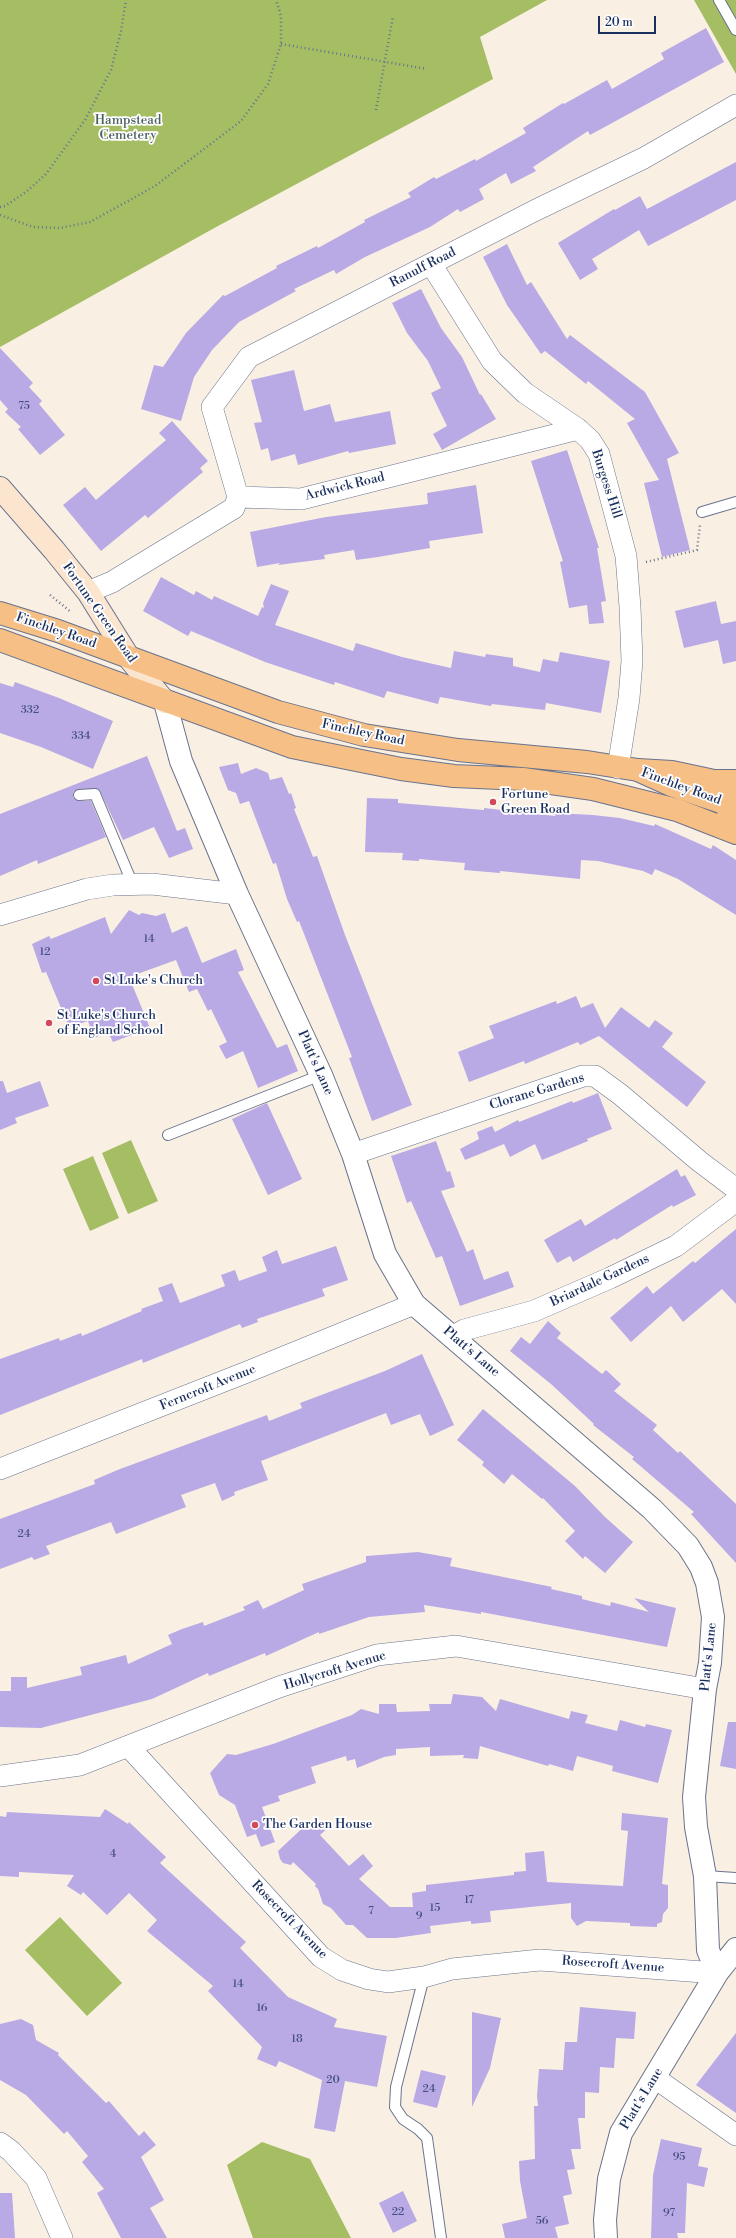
<!DOCTYPE html>
<style>
body{margin:0}
#map{position:relative;width:736px;height:2238px;overflow:hidden;background:#f9f0e3;font-family:"Libre Bodoni",serif}
canvas{display:block}
.scale{position:absolute;left:598px;top:16px;width:58px;height:18px;box-sizing:border-box;border:2px solid #1b2f5e;border-top:0;padding-left:5px;font-size:12px;line-height:14px;white-space:nowrap;color:#1b2f5e;-webkit-text-stroke:3px #fff;paint-order:stroke}
</style>
<div id="map">
<canvas width="736" height="2238"></canvas>
<div class="scale">20 m</div>
</div>
<script>
const ctx = document.querySelector('canvas').getContext('2d');
ctx.lineJoin = 'round';
function fillPath(path, color) {
  ctx.fillStyle = color;
  ctx.fill(path, 'evenodd');
}
function toPath(rows) {
  const path = new Path2D();
  for (const r of rows) {
    path.moveTo(r[0], r[1]);
    for (let i = 2; i < r.length; i += 2) path.lineTo(r[i], r[i + 1]);
  }
  return path;
}
function strokePath(path, color, width, dash) {
  ctx.strokeStyle = color;
  ctx.lineWidth = width;
  ctx.lineCap = dash ? 'butt' : 'round';
  ctx.setLineDash(dash || []);
  ctx.stroke(path);
}
function write(font, color, halo, rows, align = 'center') {
  ctx.font = font + ' "Libre Bodoni",serif';
  ctx.lineWidth = 3.5;
  ctx.setLineDash([]);
  ctx.textBaseline = 'middle';
  ctx.strokeStyle = halo;
  ctx.fillStyle = color;
  for (const [text, x, y, turn = 0] of rows) {
    ctx.save();
    ctx.translate(x, y);
    ctx.rotate((+turn || 0) * Math.PI / 180);
    ctx.textAlign = isNaN(turn) ? turn : align;
    if (halo) ctx.strokeText(text, 0, 0);
    ctx.fillText(text, 0, 0);
    ctx.restore();
  }
}
fillPath(toPath([
 [0,0,547,0,480,37,493,79,218,226,0,347],
 [694,0,736,0,736,74],
 [131,1140,158,1201,128,1214,102,1153],
 [93,1156,119,1218,90,1231,63,1169],
 [60,1917,122,1983,87,2016,25,1950],
 [262,2142,310,2159,351,2238,253,2238,227,2165]
]), '#a5bd63');
fillPath(toPath([
 [706,28,724,62,590,135,588,131,533,167,536,171,511,184,506,173,479,189,484,199,460,212,458,209,430,227,365,257,336,274,334,270,294,289,296,291,239,322,212,350,194,377,181,421,141,409,154,365,163,367,186,333,223,295,225,296,277,268,276,266,317,246,318,248,365,222,364,220,411,197,408,193,434,177,436,179,475,159,476,161,526,133,523,128,563,103,564,104,607,80,612,89,664,59,661,53],
 [736,162,736,200,648,246,639,230,592,259,598,269,580,280,558,243,614,209,615,210,640,196,647,209],
 [507,244,527,285,531,282,567,339,570,335,645,392,679,453,667,459,690,550,662,557,644,483,659,480,627,423,635,419,588,381,586,384,545,351,541,354,507,305,483,257],
 [421,289,441,328,462,357,480,395,481,394,496,419,442,450,433,434,447,426,431,393,441,388,428,361,407,333,392,303],
 [0,348,33,383,29,387,42,401,39,404,65,435,40,455,18,429,21,427,5,412,8,409,0,400],
 [294,370,304,411,330,404,335,422,390,411,396,444,349,453,348,451,298,465,295,454,271,461,268,448,261,450,254,423,262,422,251,380],
 [172,421,208,461,200,468,203,472,148,518,145,515,101,551,63,505,85,487,96,500,166,440,159,433],
 [567,450,599,548,597,548,606,601,601,602,604,623,589,624,587,605,569,608,560,562,563,561,531,461],
 [476,485,483,533,429,541,430,548,378,557,356,560,354,550,324,555,325,559,278,565,280,563,257,567,250,532,326,517,428,504,427,493],
 [161,577,194,595,196,591,212,600,214,596,258,616,262,607,264,608,263,603,271,584,289,591,275,625,353,651,356,643,402,657,451,668,454,651,485,657,486,654,513,658,513,666,540,672,543,659,558,662,560,652,610,661,601,713,546,703,545,710,492,704,491,706,440,697,438,704,387,691,384,698,335,682,334,685,265,662,191,631,188,636,143,611],
 [716,601,721,624,736,621,736,661,723,664,718,640,684,648,675,611],
 [15,682,59,698,113,721,93,769,41,747,0,733,0,683,13,687],
 [147,756,177,831,185,828,193,849,169,858,154,827,123,840,99,789,79,789,73,792,73,798,79,801,91,801,106,837,38,864,37,860,0,876,0,814],
 [238,763,241,774,256,768,268,773,270,780,282,777,289,794,291,793,296,808,294,809,313,857,317,856,345,935,412,1105,372,1121,349,1058,352,1057,299,921,297,922,287,899,276,863,273,864,249,801,240,804,236,793,228,790,219,767],
 [367,798,398,799,398,803,484,810,484,808,555,816,556,813,593,815,620,818,654,826,655,824,711,849,713,845,736,860,736,915,678,879,655,869,652,875,643,871,598,861,581,860,580,879,500,871,500,873,464,870,465,863,419,859,419,861,402,860,403,853,365,852],
 [129,910,139,915,142,913,156,916,165,913,172,933,187,926,202,963,236,949,244,970,238,972,277,1048,287,1044,298,1071,258,1088,243,1051,226,1059,219,1046,227,1042,211,1009,208,1011,197,989,189,992,176,960,129,977,150,1028,113,1042,108,1032,94,1038,88,1021,69,1027,46,972,42,973,32,944,49,936,51,939,105,917,111,934],
 [576,996,581,1008,593,1003,605,1028,621,1007,649,1028,655,1020,673,1033,662,1047,706,1082,687,1107,599,1036,580,1045,578,1042,525,1064,524,1061,469,1082,458,1052,494,1038,489,1026,556,1001,557,1004],
 [0,1081,3,1081,7,1093,40,1081,49,1106,15,1118,17,1123,0,1130],
 [598,1093,612,1129,587,1139,588,1141,542,1160,535,1144,510,1157,504,1144,465,1160,460,1149,479,1139,477,1132,492,1126,495,1132,518,1120,519,1122,572,1101,573,1103],
 [267,1103,302,1179,268,1195,232,1119],
 [436,1141,447,1172,450,1171,455,1187,441,1191,467,1252,473,1249,484,1280,508,1271,514,1287,460,1306,442,1256,436,1258,411,1201,407,1203,391,1156],
 [677,1169,681,1177,685,1175,696,1195,673,1207,672,1205,616,1240,615,1238,573,1262,570,1256,557,1263,544,1240,581,1219,585,1226],
 [736,1229,736,1304,722,1289,683,1322,671,1306,631,1342,610,1318,647,1286,653,1294,693,1261,695,1263],
 [336,1246,348,1280,322,1289,325,1296,257,1319,258,1322,242,1328,240,1324,143,1363,142,1359,0,1415,0,1359,59,1338,60,1341,81,1333,82,1336,142,1311,141,1309,163,1301,158,1288,172,1283,180,1303,225,1286,221,1275,235,1270,239,1281,267,1271,262,1257,277,1250,282,1264],
 [548,1321,561,1333,557,1338,602,1374,606,1370,621,1384,614,1391,657,1425,653,1430,678,1453,680,1451,736,1504,736,1563,691,1514,694,1512,632,1459,634,1457,593,1425,594,1424,551,1384,510,1351,521,1337,530,1344],
 [422,1354,454,1425,430,1436,420,1414,391,1425,386,1413,261,1461,268,1480,234,1492,235,1495,222,1501,215,1483,181,1495,186,1507,116,1534,111,1522,46,1546,50,1554,34,1560,32,1557,0,1569,0,1519,95,1484,94,1480,120,1469,267,1415,269,1421,302,1408,300,1403,385,1371],
 [483,1409,575,1486,605,1517,633,1542,605,1573,585,1556,583,1559,565,1541,575,1531,543,1498,542,1499,512,1474,504,1484,482,1465,484,1462,457,1440],
 [418,1552,452,1558,450,1566,552,1587,551,1589,582,1596,582,1599,610,1606,611,1602,649,1612,634,1598,676,1608,667,1647,481,1612,481,1614,424,1605,425,1612,369,1617,319,1634,319,1632,266,1656,265,1653,209,1676,208,1673,152,1699,41,1728,0,1727,0,1691,11,1691,11,1677,27,1677,27,1688,82,1675,80,1667,126,1655,128,1664,172,1644,168,1635,182,1629,203,1622,204,1626,245,1610,243,1607,258,1600,263,1609,304,1590,302,1584,366,1562,366,1556],
 [453,1694,482,1697,496,1711,500,1699,569,1719,571,1711,588,1715,585,1723,617,1731,620,1720,645,1727,646,1724,672,1730,658,1783,612,1771,613,1766,577,1756,573,1771,549,1764,548,1766,480,1746,478,1759,463,1758,464,1755,430,1756,430,1747,396,1749,396,1755,384,1757,357,1768,355,1759,347,1761,346,1756,311,1767,316,1783,278,1796,280,1801,262,1807,275,1842,261,1847,256,1834,247,1837,235,1805,219,1795,210,1773,227,1754,236,1755,273,1744,352,1715,361,1709,379,1714,379,1704,396,1704,397,1712,430,1711,429,1704,451,1704],
 [728,1722,736,1722,736,1769,720,1766],
 [105,1809,128,1824,129,1822,166,1857,160,1863,246,1942,240,1948,288,1997,337,2019,334,2027,387,2036,377,2087,345,2081,335,2132,314,2128,322,2080,279,2061,276,2067,257,2059,262,2047,208,1991,213,1986,147,1931,157,1920,129,1893,107,1915,83,1892,81,1895,67,1886,74,1875,19,1872,19,1877,0,1876,0,1816,6,1817,7,1812,100,1817],
 [622,1813,668,1818,662,1884,668,1885,668,1908,663,1914,662,1922,657,1924,657,1927,630,1926,630,1923,586,1921,577,1926,571,1918,571,1903,490,1911,491,1922,471,1924,471,1921,430,1926,431,1933,396,1938,367,1938,353,1925,346,1925,331,1908,323,1904,318,1889,315,1886,316,1884,293,1862,291,1865,283,1863,280,1859,278,1851,310,1821,329,1827,320,1835,349,1866,363,1854,373,1866,359,1879,390,1907,413,1907,412,1893,426,1891,426,1885,514,1875,514,1872,526,1871,525,1853,544,1851,547,1882,623,1886,628,1831,621,1830],
 [580,2007,636,2012,634,2039,616,2038,614,2068,600,2067,599,2093,585,2092,585,2118,578,2118,581,2149,571,2149,575,2169,567,2170,572,2194,563,2196,569,2224,555,2227,558,2238,505,2238,502,2224,527,2218,520,2181,519,2161,535,2159,534,2106,538,2106,537,2096,539,2069,563,2070,565,2042,577,2042],
 [472,2012,501,2018,490,2068,472,2107],
 [21,2019,33,2025,36,2040,59,2053,58,2055,106,2103,109,2101,139,2136,144,2131,156,2145,141,2157,164,2200,150,2208,167,2238,121,2238,97,2193,104,2189,82,2162,88,2156,67,2131,64,2134,26,2095,0,2080,0,2024],
 [736,2033,736,2113,696,2085],
 [421,2070,446,2076,437,2108,413,2102],
 [661,2139,702,2148,698,2166,708,2168,704,2187,687,2183,685,2233,677,2233,678,2238,651,2238,653,2175],
 [403,2191,417,2221,393,2233,379,2203],
 [0,2193,12,2193,15,2238,0,2238]
]), '#b9a9e4');
const service = toPath([
 [719,0,736,30],
 [702,512,736,502],
 [79,795,95,794,133,885],
 [168,1135,321,1075],
 [705,1876,736,1878],
 [424,1977,396,2087,395,2107,403,2119,418,2129,427,2138,441,2238]
]);
const minor = toPath([
 [431,264,492,361,525,393,578,429,590,440,599,454,626,556,630,607,632,661,629,698,618,768],
 [238,497,301,499,578,429],
 [88,592,112,582,234,508,238,497,212,407,249,357,536,210,644,158,736,105],
 [0,915,87,889,113,885,152,884,237,894],
 [353,1154,583,1076,595,1076,621,1095,699,1161,736,1189],
 [452,1337,464,1330,534,1311,610,1278,676,1246,736,1201],
 [0,1469,247,1372,414,1304],
 [129,1747,321,1957,342,1970,369,1979,388,1982,424,1977,452,1969,540,1960,717,1973],
 [0,1776,80,1765,279,1687,377,1655,456,1646,705,1689],
 [655,2078,736,2135],
 [0,2143,11,2151,36,2178,62,2238]
]);
const tertiary = toPath([
 [165,702,181,761,237,894,321,1075,353,1154,385,1254,414,1304,652,1509,688,1546,701,1567,707,1583,713,1617,710,1663,705,1689,694,1797,696,1827,705,1876,708,1950,717,1973],
 [606,2238,605,2220,609,2179,621,2133,717,1973,736,1949]
]);
const secondary = toPath([
 [0,488,54,550,88,592,129,658,165,702]
]);
const primary = toPath([
 [640,771,671,785,736,807]
]);
const trunk = toPath([
 [0,613,58,631,278,712,364,735,458,750,587,762,638,770,672,772,714,781,736,781],
 [0,640,292,747,401,769,454,776,523,779,593,789,677,810,736,833],
 [723,828,736,797]
]);
strokePath(service, '#69738d', 12);
strokePath(minor, '#69738d', 22);
strokePath(tertiary, '#69738d', 24);
strokePath(secondary, '#69738d', 24);
strokePath(primary, '#69738d', 24);
strokePath(trunk, '#69738d', 24);
strokePath(toPath([
 [281,44,427,69],
 [376,110,393,16],
 [0,207,5,206,26,192,46,174,85,120,111,70,121,31,126,0],
 [0,215,33,227,60,228,90,222,155,186,241,121,268,84,281,44,281,16,276,0],
 [646,562,697,550,700,525],
 [50,595,71,612]
]), '#69738d', 2.5, [1, 3]);
strokePath(service, '#fff', 10);
strokePath(minor, '#fff', 21);
strokePath(tertiary, '#fff', 22);
strokePath(secondary, '#fbe5cf', 22);
strokePath(primary, '#f5bf86', 22);
strokePath(trunk, '#f5bf86', 22);
for (const [x, y, r, color] of [
 [493,802,4,"#d1495b"],
 [96,981,4,"#d1495b"],
 [49,1023,4,"#d1495b"],
 [255,1825,4,"#d1495b"]
]) {
  const dot = new Path2D();
  dot.arc(x, y, r, 0, 2 * Math.PI);
  ctx.fillStyle = color;
  ctx.fill(dot);
  strokePath(dot, '#fff', 1.5);
}
write('11px', '#424e80', null, [
 ["75",24,406],
 ["332",30,710],
 ["334",81,736],
 ["14",149,939],
 ["12",45,952],
 ["24",24,1534],
 ["4",113,1854],
 ["17",469,1900],
 ["15",435,1908],
 ["7",371,1911],
 ["9",419,1916],
 ["14",238,1984],
 ["16",262,2008],
 ["18",297,2039],
 ["20",333,2080],
 ["24",429,2089],
 ["95",679,2157],
 ["22",398,2212],
 ["97",669,2213],
 ["56",542,2221]
]);
write('13px', '#4b6160', '#fff', [
 ["Hampstead",128,121],
 ["Cemetery",128,136]
]);
write('13px', '#1b2f5e', '#fff', [
 ["Ranulf Road",423,268,-27],
 ["Burgess Hill",606,484,72],
 ["Ardwick Road",345,487,-14],
 ["Fortune Green Road",99,613,55],
 ["Finchley Road",56,631,19],
 ["Finchley Road",363,733,12],
 ["Finchley Road",681,787,20],
 ["Platt's Lane",315,1063,66],
 ["Clorane Gardens",537,1092,-17],
 ["Briardale Gardens",600,1281,-25],
 ["Platt's Lane",471,1352,40],
 ["Ferncroft Avenue",208,1388,-22],
 ["Platt's Lane",709,1657,-84],
 ["Hollycroft Avenue",335,1671,-17],
 ["Rosecroft Avenue",289,1920,46],
 ["Rosecroft Avenue",613,1965,4],
 ["Platt's Lane",642,2099,-59]
]);
write('13px', '#1b2f5e', '#fff', [
 ["Fortune",501,795],
 ["Green Road",501,810],
 ["St Luke's Church",104,981],
 ["St Luke's Church",57,1016],
 ["of England School",57,1031],
 ["The Garden House",263,1825]
], 'left');
</script>
